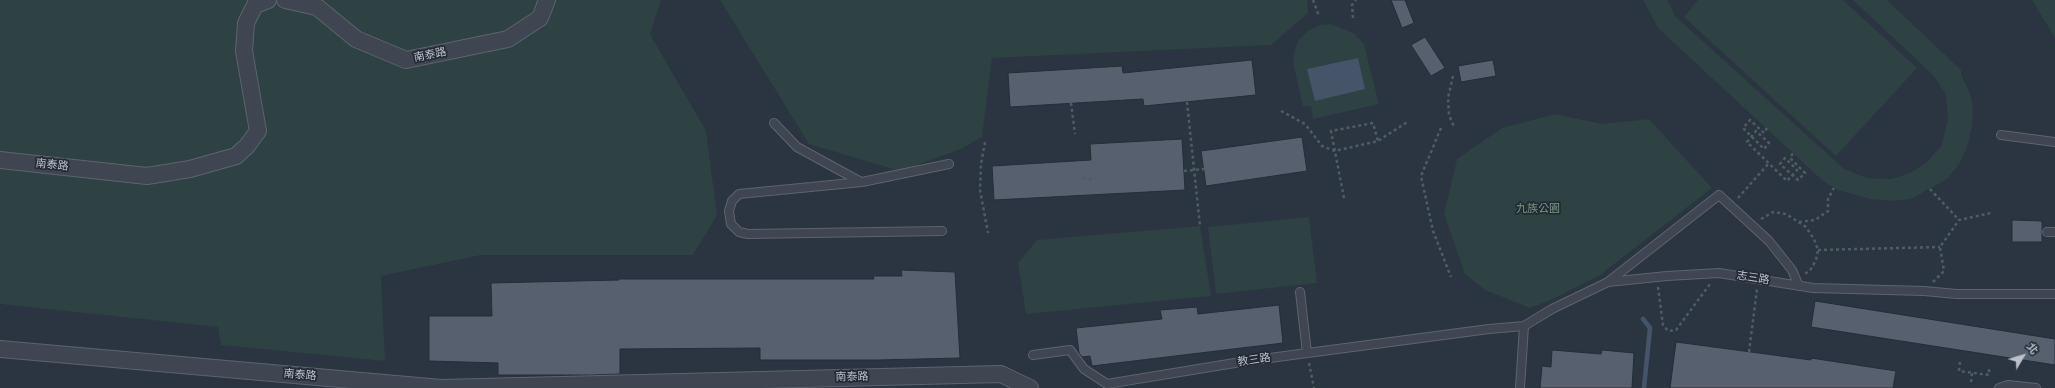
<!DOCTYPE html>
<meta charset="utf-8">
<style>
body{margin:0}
#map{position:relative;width:2055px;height:388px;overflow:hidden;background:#2b3441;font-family:"PT Sans","Noto Sans TC",sans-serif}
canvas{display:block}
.north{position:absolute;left:2003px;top:336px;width:40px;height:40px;-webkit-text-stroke:3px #242b36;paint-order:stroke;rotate:52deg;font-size:11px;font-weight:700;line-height:16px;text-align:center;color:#bcc2cb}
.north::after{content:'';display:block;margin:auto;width:14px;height:18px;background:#bcc2cb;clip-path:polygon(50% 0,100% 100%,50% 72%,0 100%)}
</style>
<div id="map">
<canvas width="2055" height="388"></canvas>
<div class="north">北</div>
</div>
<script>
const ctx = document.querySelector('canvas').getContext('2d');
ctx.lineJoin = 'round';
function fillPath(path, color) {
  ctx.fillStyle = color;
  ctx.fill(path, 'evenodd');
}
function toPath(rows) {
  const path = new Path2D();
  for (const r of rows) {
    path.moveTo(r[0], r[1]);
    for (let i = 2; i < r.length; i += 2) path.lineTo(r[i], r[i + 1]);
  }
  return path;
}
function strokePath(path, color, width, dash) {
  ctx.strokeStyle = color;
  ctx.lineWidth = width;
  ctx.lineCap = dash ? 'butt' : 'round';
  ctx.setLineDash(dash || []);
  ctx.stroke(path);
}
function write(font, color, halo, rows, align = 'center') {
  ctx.font = font + ' "PT Sans","Noto Sans TC",sans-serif';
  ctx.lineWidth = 3.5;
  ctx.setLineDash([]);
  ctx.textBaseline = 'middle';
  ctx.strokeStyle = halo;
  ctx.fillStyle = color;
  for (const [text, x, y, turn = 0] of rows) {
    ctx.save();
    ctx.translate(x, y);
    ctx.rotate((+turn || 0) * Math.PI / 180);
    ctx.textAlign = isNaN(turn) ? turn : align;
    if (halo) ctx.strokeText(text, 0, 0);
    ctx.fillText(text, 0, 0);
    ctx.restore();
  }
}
fillPath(toPath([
 [0,0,661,0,650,34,706,131,717,215,693,255,481,255,381,276,385,361,221,345,218,327,0,304],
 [720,0,1307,0,1308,13,1271,45,992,58,982,137,961,149,900,171,809,144],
 [1643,0,1667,0,1675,16,1844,169,1867,178,1891,179,1910,173,1926,163,1942,145,1948,119,1946,95,1934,76,1853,0,1887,0,1961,70,1961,75,1970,93,1973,108,1972,125,1968,144,1960,163,1947,179,1911,199,1891,201,1870,199,1838,190,1823,181,1658,28],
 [1698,0,1843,0,1917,68,1836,156,1684,17],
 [2032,0,2055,0,2055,38],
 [1331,24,1354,33,1364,44,1379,104,1313,119,1311,106,1303,107,1293,62,1295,50,1299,40,1308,31,1320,25],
 [1555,114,1602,124,1649,119,1712,188,1600,275,1553,299,1530,308,1485,290,1465,274,1444,214,1457,159,1502,128],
 [1309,217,1317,283,1216,294,1208,227],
 [1200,226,1211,296,1026,314,1018,263,1037,240]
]), '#2e4143');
fillPath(toPath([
 [1358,58,1365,89,1315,101,1307,69]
]), '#455469');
strokePath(toPath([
 [1643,319,1650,328,1644,388]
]), '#455469', 4.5);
const building = toPath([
 [1391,0,1405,0,1414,23,1402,28,1391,0],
 [1425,37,1445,68,1431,76,1411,45,1425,37],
 [1252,60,1256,95,1144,106,1143,99,1010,107,1008,73,1122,66,1123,73,1252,60],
 [1493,60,1496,76,1461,82,1458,66,1493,60],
 [1302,137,1307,171,1206,186,1201,151,1302,137],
 [1182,139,1185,190,994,200,992,166,1091,160,1090,144,1182,139],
 [2012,220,2042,221,2042,242,2012,242,2012,220],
 [901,270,955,272,960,358,878,360,760,360,760,348,620,349,620,374,593,375,498,375,498,363,429,361,429,316,492,316,491,283,619,280,618,279,874,279,873,276,902,276,901,270],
 [1815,301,2055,339,2055,365,1811,327,1815,301],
 [1279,305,1283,343,1092,366,1090,356,1082,357,1079,353,1076,328,1162,319,1160,310,1197,307,1198,314,1279,305],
 [1676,342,1811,360,1811,358,1896,371,1893,388,1670,388,1676,342],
 [1552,350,1601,354,1602,350,1634,353,1632,388,1540,388,1542,366,1551,367,1552,350]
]);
fillPath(building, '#57606e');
strokePath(building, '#262d38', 1);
const service = toPath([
 [774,123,797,147,861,182],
 [2001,135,2055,142],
 [942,231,748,234,739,232,731,224,729,211,732,201,739,194,862,182,949,164],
 [2047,232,2055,232],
 [1608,282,1719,195,1769,241,1792,270,1799,286],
 [1300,292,1307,353],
 [1033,355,1070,350,1084,369,1107,384,1247,361,1489,329,1524,326],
 [1520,388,1524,326,1552,309,1608,282,1667,276,1719,273,1813,288,1924,291,1957,294,2055,294],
 [1999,388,2008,385,2036,388]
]);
const minor = toPath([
 [285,0,317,7,356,39,406,60,508,39,540,18,547,0],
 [0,160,147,176,190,169,236,156,247,146,258,131,244,51,246,23,255,5,268,0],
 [0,349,441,388,1001,374,1030,388]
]);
strokePath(service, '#5d646e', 10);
strokePath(minor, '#5d646e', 18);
strokePath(toPath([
 [1313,0,1319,16],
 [1353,18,1352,5,1356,0],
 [1453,76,1448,98,1449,115,1454,127],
 [1187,102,1200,226],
 [1071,103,1075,134],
 [1281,111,1305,124,1322,146,1335,151,1378,141,1409,121],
 [1441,128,1421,176,1433,231,1451,277],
 [1767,128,1764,133,1750,120,1743,128,1764,149,1769,143,1756,131,1747,142,1787,181,1797,170,1785,158,1780,164,1798,180,1805,173,1790,158,1793,153],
 [985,142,981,164,980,190,988,233],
 [1083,178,1092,179],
 [1930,189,1959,220],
 [1344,198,1331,131,1373,123,1378,141],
 [1738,198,1769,163],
 [1761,219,1773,212,1786,214,1806,227,1814,239,1818,250,1816,260,1811,269,1805,274],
 [1799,222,1815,220,1828,211,1828,199,1834,188],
 [1818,250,1940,247],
 [1933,282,1944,271,1940,247,1959,220,1991,213],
 [1658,287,1663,325,1668,331,1676,330,1710,284],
 [1749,352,1757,289],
 [1960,362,1959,371,1989,375,1989,367],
 [1309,363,1314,388],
 [1971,382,1972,373]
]), '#4d5e61', 2.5, [3, 3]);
strokePath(service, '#3f4651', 8);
strokePath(minor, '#3f4651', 16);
strokePath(toPath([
 [1184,171,1204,169]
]), '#4d5e61', 2.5, [3, 3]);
write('11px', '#bcc2cb', '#242b36', [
 ["南泰路",430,55,-11],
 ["南泰路",52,165,6],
 ["志三路",1753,278,9],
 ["教三路",1254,360,-8],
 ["南泰路",300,375,5],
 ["南泰路",852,377,-1]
]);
write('11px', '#76997f', '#242b36', [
 ["九族公園",1538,209]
]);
</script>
